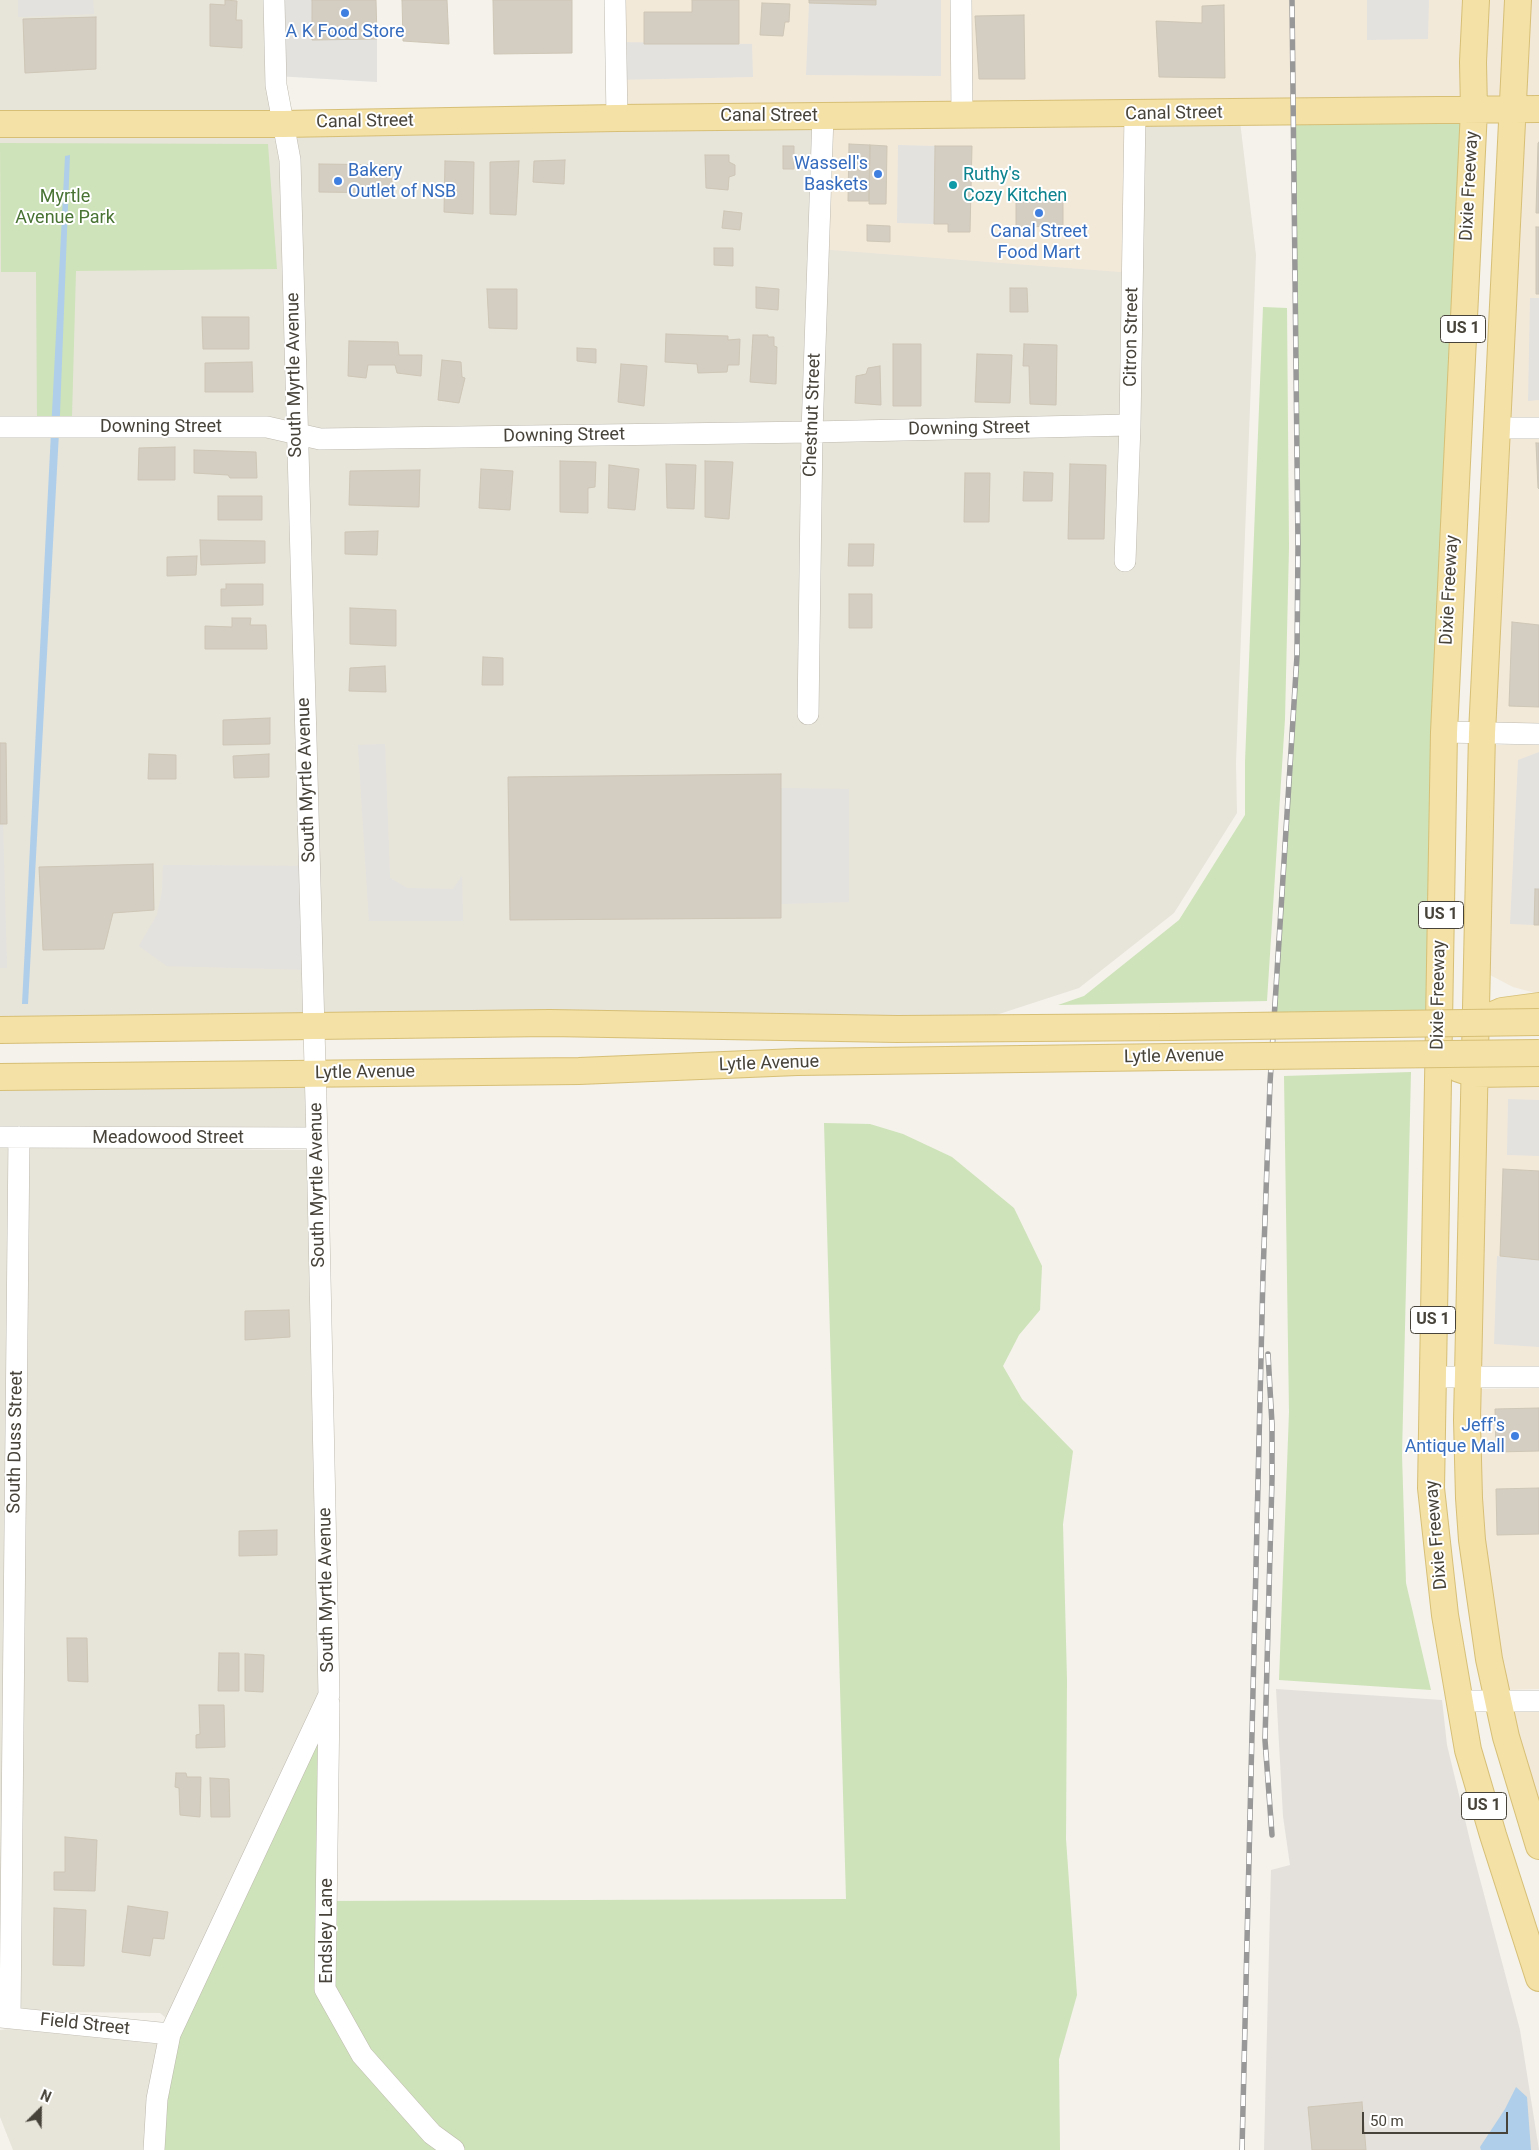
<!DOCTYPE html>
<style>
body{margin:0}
#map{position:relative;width:1539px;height:2150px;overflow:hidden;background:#f4f2eb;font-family:Roboto,sans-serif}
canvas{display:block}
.north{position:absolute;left:15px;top:2085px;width:50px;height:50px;-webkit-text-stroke:4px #fff;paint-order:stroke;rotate:23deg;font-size:14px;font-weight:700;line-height:20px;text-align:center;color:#47433a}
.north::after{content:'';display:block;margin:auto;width:18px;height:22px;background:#47433a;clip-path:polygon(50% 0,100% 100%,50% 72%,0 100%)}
.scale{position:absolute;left:1362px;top:2112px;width:146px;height:22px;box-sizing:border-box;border:2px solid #47433a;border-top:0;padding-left:6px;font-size:15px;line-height:18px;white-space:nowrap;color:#47433a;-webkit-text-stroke:4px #fff;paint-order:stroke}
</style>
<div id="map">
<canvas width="1539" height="2150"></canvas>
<div class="north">N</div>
<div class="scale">50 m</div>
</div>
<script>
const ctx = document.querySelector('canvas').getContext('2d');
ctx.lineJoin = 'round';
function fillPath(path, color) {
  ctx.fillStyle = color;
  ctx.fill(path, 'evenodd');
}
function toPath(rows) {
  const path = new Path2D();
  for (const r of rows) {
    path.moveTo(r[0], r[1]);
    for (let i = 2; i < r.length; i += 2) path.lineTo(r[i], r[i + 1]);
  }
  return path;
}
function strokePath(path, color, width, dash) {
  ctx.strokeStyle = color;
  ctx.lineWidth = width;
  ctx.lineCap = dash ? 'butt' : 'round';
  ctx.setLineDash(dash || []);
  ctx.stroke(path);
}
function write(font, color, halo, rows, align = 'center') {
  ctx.font = font + ' Roboto,sans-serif';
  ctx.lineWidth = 4;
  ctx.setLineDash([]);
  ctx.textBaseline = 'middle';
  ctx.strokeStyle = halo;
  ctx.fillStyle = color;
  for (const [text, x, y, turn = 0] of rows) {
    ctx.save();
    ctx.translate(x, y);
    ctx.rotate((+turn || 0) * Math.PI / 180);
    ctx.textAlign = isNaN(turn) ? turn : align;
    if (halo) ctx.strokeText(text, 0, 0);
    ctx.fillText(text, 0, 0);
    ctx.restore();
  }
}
fillPath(toPath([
 [0,0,274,0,283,124,1239,113,1256,255,1236,763,1237,813,1174,913,1079,988,950,1030,0,1030],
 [161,1087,305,1087,307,1127,0,1126,0,1089],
 [0,1148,9,1148,0,1991],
 [29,1148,307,1150,319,1694,166,2018,160,2013,63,2012,20,2008],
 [9,2029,158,2044,144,2150,13,2150,0,2117,0,2030]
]), '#e7e4da');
fillPath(toPath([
 [615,0,1539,0,1539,428,1498,428,1514,110,1136,114,1133,273,818,249,823,116,617,118],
 [1508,439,1539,439,1539,723,1493,723],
 [1492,745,1539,745,1539,994,1513,987,1488,974],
 [1539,1084,1539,1366,1478,1366,1484,1085],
 [1539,1388,1539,1689,1506,1690,1482,1538,1477,1389],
 [1511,1712,1539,1712,1539,1813]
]), '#f3e9d9');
fillPath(toPath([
 [1276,1689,1442,1700,1447,1745,1473,1853,1520,2030,1539,2150,1264,2150,1271,1870,1290,1865,1283,1816]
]), '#e4e1dc');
fillPath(toPath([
 [1474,110,1439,1018,1274,1026,1294,719,1298,546,1294,113],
 [0,143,268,144,277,269,76,271,72,416,37,418,36,272,1,272],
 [1263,307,1287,308,1289,547,1285,719,1267,1001,1058,1005,1084,996,1179,920,1245,815,1245,762],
 [1411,1072,1402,1455,1406,1583,1431,1690,1279,1680,1289,1412,1284,1076],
 [824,1123,870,1124,903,1134,952,1157,1014,1208,1042,1266,1040,1310,1019,1335,1003,1366,1022,1399,1073,1451,1063,1524,1067,1680,1066,1839,1077,1995,1059,2059,1060,2150,156,2150,170,2034,329,1695,327,1901,846,1899]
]), '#cee3b9');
fillPath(toPath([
 [18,0,93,0,94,14,18,17],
 [274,0,312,0,313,40,377,39,377,82,276,76],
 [876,0,941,0,941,76,806,75,809,3,875,5],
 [1367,0,1429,0,1428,39,1367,40],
 [616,42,752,44,753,77,616,80],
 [898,145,935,146,934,224,897,223],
 [1530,298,1539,298,1539,400,1528,401],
 [385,744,390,878,407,888,453,889,462,876,463,921,369,921,358,745],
 [1539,752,1539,889,1535,889,1534,925,1510,924,1518,760],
 [781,788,849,789,849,902,781,904],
 [0,824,3,824,7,968,0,968],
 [163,865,309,866,312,970,167,966,139,946,157,915,162,892],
 [1508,1099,1539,1100,1539,1156,1507,1155],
 [1497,1256,1539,1260,1539,1347,1494,1344]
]), '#e3e2df');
fillPath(toPath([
 [70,155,60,414,28,1004,22,1004,65,156],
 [1516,2087,1527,2097,1531,2150,1481,2150,1480,2147,1505,2109]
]), '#afcee9');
const building = toPath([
 [225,0,237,1,236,20,242,20,242,48,210,46,210,4,225,5,225,0],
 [312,0,376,0,377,39,312,40,312,0],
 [402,0,447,0,449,44,403,41,402,0],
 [493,0,572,0,572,53,494,54,493,0],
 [692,0,739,0,739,44,644,44,644,12,692,12,692,0],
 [809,0,876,0,876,5,809,3,809,0],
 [762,3,790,4,789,22,785,22,783,36,760,35,762,3],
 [1224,5,1225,78,1159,77,1156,21,1202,23,1202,6,1224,5],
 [1024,15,1025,79,979,79,975,16,1024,15],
 [96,17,96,69,25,73,23,19,96,17],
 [1539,142,1539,213,1536,213,1538,143,1539,142],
 [849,144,870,145,869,201,848,201,849,144],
 [870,145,887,146,886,204,869,204,870,145],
 [783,146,794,146,794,169,783,169,783,146],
 [935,146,972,146,970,232,948,232,948,224,934,224,935,146],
 [705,155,729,155,729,162,735,165,735,175,729,177,728,190,706,188,705,155],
 [565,160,564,184,533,182,534,161,565,160],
 [445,161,474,162,473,214,444,212,445,161],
 [519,161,516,215,490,214,490,162,519,161],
 [319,164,392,165,392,193,319,192,319,164],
 [1016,199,1063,199,1063,226,1016,227,1016,199],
 [724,211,742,213,740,230,722,228,724,211],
 [867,225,890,226,890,242,867,241,867,225],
 [1536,227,1539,227,1539,294,1536,294,1536,227],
 [714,248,733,248,733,266,714,265,714,248],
 [756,287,779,289,778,310,756,308,756,287],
 [1010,288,1027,288,1028,312,1010,312,1010,288],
 [487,289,517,289,517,329,489,328,487,289],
 [202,317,249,317,249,349,203,349,202,317],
 [666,334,728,336,728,340,740,339,739,365,728,365,727,372,698,373,697,364,665,362,666,334],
 [753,335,768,335,768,337,774,337,774,346,777,347,776,384,750,382,753,335],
 [349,341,398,342,399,355,422,355,421,376,397,373,395,365,368,365,366,378,348,376,349,341],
 [893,344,921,344,921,406,893,406,893,344],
 [1024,344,1057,345,1056,405,1030,404,1029,366,1023,366,1024,344],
 [577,348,596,349,596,363,577,361,577,348],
 [977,354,1012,355,1010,403,975,402,977,354],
 [442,360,461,362,462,377,465,378,459,403,438,400,442,360],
 [252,362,253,392,205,392,205,363,252,362],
 [621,364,647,366,644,406,618,402,621,364],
 [880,366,881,405,855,403,856,376,866,374,868,368,880,366],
 [1536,443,1539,443,1539,489,1538,488,1536,443],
 [175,447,175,480,138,480,139,448,175,447],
 [194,450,256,452,257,478,230,478,228,475,194,473,194,450],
 [560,461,596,462,595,487,588,488,588,513,560,512,560,461],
 [705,461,733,462,729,519,705,517,705,461],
 [666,464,696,465,694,509,667,508,666,464],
 [1070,464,1106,465,1104,539,1068,539,1070,464],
 [609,465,639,469,635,510,608,508,609,465],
 [481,469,513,471,510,510,479,508,481,469],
 [420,470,419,507,349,505,350,471,420,470],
 [1024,472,1053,473,1052,501,1023,501,1024,472],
 [965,473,990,473,989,522,964,522,965,473],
 [218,496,262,496,262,520,218,520,218,496],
 [378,531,377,555,345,554,345,532,378,531],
 [200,540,265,541,265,563,201,565,200,540],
 [849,544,874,544,873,566,848,566,849,544],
 [197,556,196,575,167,576,167,557,197,556],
 [226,584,263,584,263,605,221,606,221,589,226,589,226,584],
 [849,594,872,594,872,628,849,628,849,594],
 [350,608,396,610,396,646,350,644,350,608],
 [232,618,251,618,250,625,266,625,267,649,205,649,205,626,232,627,232,618],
 [1512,622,1539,625,1539,707,1509,706,1512,622],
 [483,657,503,658,503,685,482,685,483,657],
 [385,666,386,692,349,691,350,668,385,666],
 [270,718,270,744,223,745,223,720,270,718],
 [0,743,6,743,7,824,0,824,0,743],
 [149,754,176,755,176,779,148,779,149,754],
 [269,754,269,777,234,778,233,756,269,754],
 [781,774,781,918,510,920,508,777,781,774],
 [153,864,154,910,113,913,104,949,43,950,39,867,153,864],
 [1535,889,1539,889,1539,925,1534,925,1535,889],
 [1503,1169,1539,1171,1539,1260,1500,1256,1503,1169],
 [289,1310,290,1337,245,1340,245,1311,289,1310],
 [1539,1408,1539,1451,1496,1452,1495,1409,1539,1408],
 [1539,1488,1539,1534,1497,1535,1496,1489,1539,1488],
 [277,1530,277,1555,239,1556,239,1531,277,1530],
 [67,1638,87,1638,88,1682,68,1681,67,1638],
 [219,1653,239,1653,239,1691,218,1691,219,1653],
 [245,1654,264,1655,263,1692,245,1691,245,1654],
 [199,1705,224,1705,225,1747,196,1748,196,1735,200,1734,199,1705],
 [176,1773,186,1773,187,1777,201,1777,200,1817,180,1815,179,1788,175,1787,176,1773],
 [210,1778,229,1779,230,1817,211,1817,210,1778],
 [65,1837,97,1840,95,1891,54,1890,54,1872,65,1872,65,1837],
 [128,1906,168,1912,164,1939,153,1938,150,1956,122,1952,128,1906],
 [54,1908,86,1910,84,1966,53,1965,54,1908],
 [1362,2102,1366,2150,1312,2150,1308,2107,1362,2102]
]);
fillPath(building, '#d4cec2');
strokePath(building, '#cec6b6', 1);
const minor = toPath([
 [615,0,617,118],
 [961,0,962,115],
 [0,427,267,427,320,439,812,432,1130,425],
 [1498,428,1539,428],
 [1125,561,1130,425,1135,114],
 [808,714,812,432,823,116],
 [1444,732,1539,734],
 [0,1137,317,1138],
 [1432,1377,1539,1377],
 [1459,1701,1539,1701],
 [329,1703,325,1989,362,2055,432,2134,454,2150],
 [0,2017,170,2034],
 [10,2018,19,1137],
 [154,2150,157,2099,170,2034,329,1695,317,1138,290,160,276,85,274,0]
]);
const major = toPath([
 [1476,0,1473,62,1474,110,1444,732,1431,1488,1445,1615,1468,1750,1493,1835,1539,1978],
 [1518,0,1482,733,1467,1420,1469,1498,1472,1540,1489,1659,1506,1737,1539,1846],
 [0,124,283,124,617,118,1539,109],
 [1479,1021,1502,1011,1539,1006],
 [0,1030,550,1023,897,1029,1172,1027],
 [1459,1069,1474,1074,1539,1073],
 [0,1077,579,1071,797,1062,1172,1057]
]);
strokePath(minor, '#bebaaf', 22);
strokePath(major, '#d7bf76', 28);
strokePath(minor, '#fff', 21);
strokePath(major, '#f3e1a5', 26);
const rail = toPath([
 [1268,1354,1272,1424,1272,1479,1265,1740,1272,1835],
 [1242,2150,1263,1274,1270,1083,1297,656,1298,546,1292,0]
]);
strokePath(rail, '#989898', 5.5);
strokePath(rail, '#fff', 4, [11]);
const majorBridge = toPath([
 [1172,1027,1539,1022],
 [1172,1057,1539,1053]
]);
strokePath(majorBridge, '#d7bf76', 28, []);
strokePath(majorBridge, '#f3e1a5', 26);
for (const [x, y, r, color] of [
 [345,13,5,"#3f7fe0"],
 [878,174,5,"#3f7fe0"],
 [338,181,5,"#3f7fe0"],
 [953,185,5,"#0f9aa8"],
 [1039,213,5,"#3f7fe0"],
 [1515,1436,5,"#3f7fe0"]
]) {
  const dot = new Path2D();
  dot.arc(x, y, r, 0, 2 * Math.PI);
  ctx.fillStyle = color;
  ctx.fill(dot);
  strokePath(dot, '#fff', 2);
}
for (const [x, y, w] of [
 [1463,329,45],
 [1441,915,45],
 [1433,1320,45],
 [1484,1806,45]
]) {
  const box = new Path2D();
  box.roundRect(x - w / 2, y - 13.5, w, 27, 4);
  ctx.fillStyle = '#fff';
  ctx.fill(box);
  strokePath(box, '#47433a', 1);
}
write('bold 16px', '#47433a', null, [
 ["US 1",1463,329],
 ["US 1",1441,915],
 ["US 1",1433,1320],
 ["US 1",1484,1806]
]);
write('18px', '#366cbe', '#fff', [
 ["A K Food Store",345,32],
 ["Wassell's",868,164,"right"],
 ["Baskets",868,185,"right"],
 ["Bakery",348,171,"left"],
 ["Outlet of NSB",348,192,"left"],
 ["Canal Street",1039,232],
 ["Food Mart",1039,253],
 ["Jeff's",1505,1426,"right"],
 ["Antique Mall",1505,1447,"right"]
]);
write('18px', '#47433a', '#fff', [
 ["Canal Street",1174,114,-1],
 ["Canal Street",769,116],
 ["Canal Street",365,122,-1],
 ["Dixie Freeway",1470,186,-87],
 ["Citron Street",1132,337,-89],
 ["South Myrtle Avenue",295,375,-91],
 ["Chestnut Street",813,415,-88],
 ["Downing Street",161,427],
 ["Downing Street",969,429,-1],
 ["Downing Street",564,436,-1],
 ["Dixie Freeway",1450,590,-87],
 ["South Myrtle Avenue",307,780,-92],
 ["Dixie Freeway",1439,995,-89],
 ["Lytle Avenue",1174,1057,-1],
 ["Lytle Avenue",769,1064,-2],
 ["Lytle Avenue",365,1073,-1],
 ["Meadowood Street",168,1138],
 ["South Myrtle Avenue",318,1185,-91],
 ["South Duss Street",16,1442,-89],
 ["Dixie Freeway",1437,1535,-95],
 ["South Myrtle Avenue",327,1590,-91],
 ["Endsley Lane",327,1931,-90],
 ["Field Street",85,2025,6]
]);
write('18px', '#0d838f', '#fff', [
 ["Ruthy's",963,175],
 ["Cozy Kitchen",963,196]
], 'left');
write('18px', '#487333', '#fff', [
 ["Myrtle",65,197],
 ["Avenue Park",65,218]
]);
</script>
